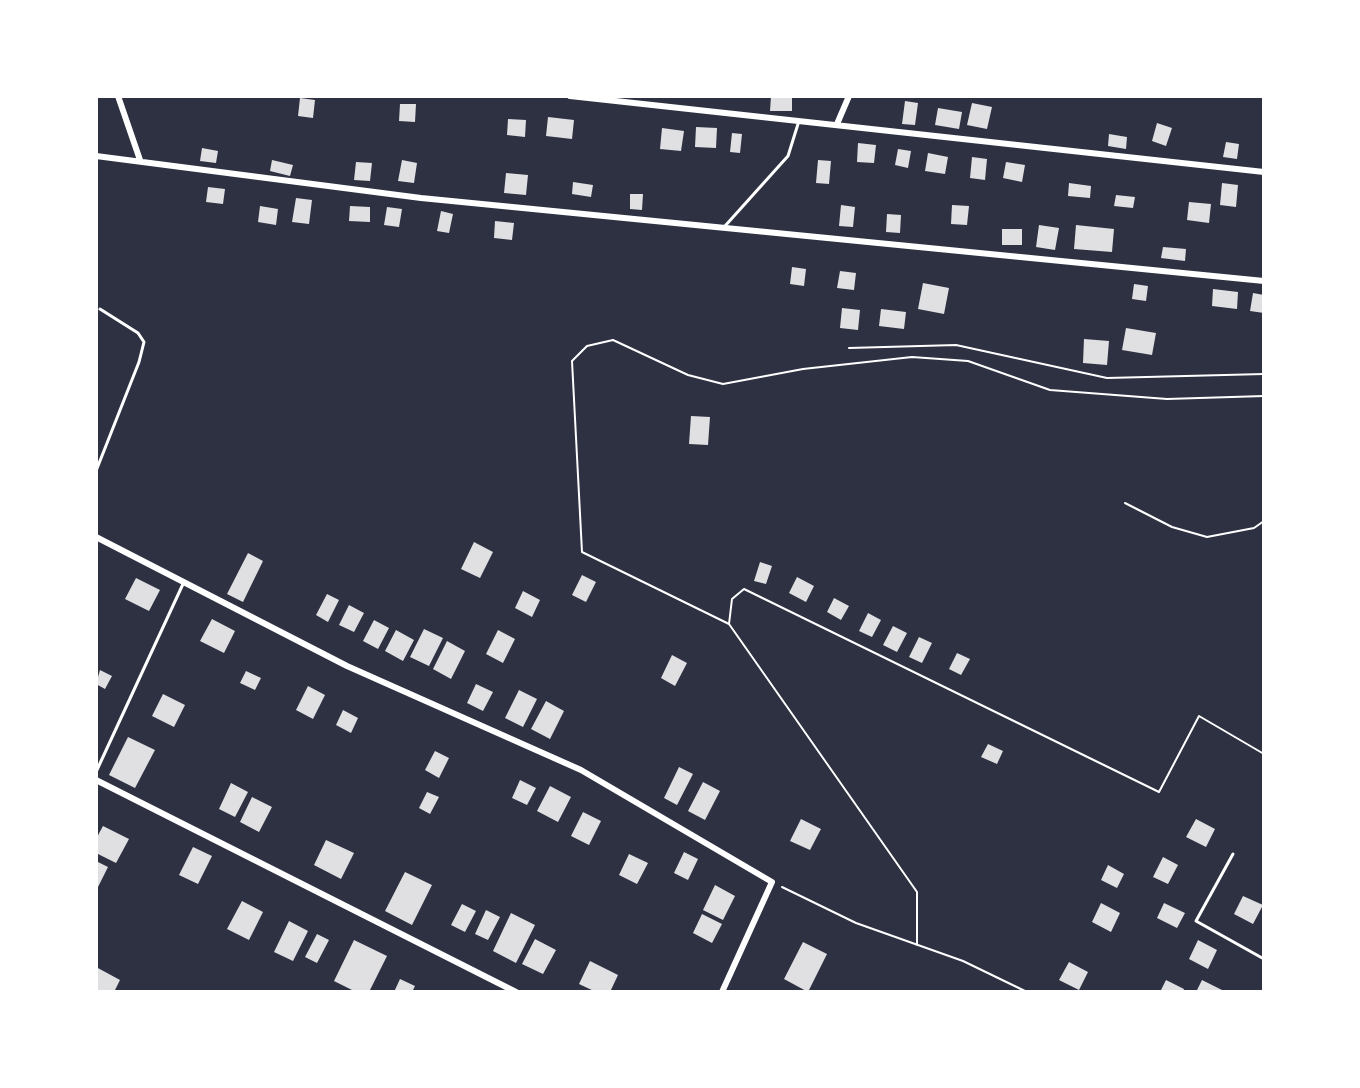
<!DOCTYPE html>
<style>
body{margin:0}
#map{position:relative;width:1360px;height:1088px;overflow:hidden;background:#2d3142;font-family:Inter,sans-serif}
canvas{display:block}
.frame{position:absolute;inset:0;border:98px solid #fff;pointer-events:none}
</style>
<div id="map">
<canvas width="1360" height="1088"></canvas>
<div class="frame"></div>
</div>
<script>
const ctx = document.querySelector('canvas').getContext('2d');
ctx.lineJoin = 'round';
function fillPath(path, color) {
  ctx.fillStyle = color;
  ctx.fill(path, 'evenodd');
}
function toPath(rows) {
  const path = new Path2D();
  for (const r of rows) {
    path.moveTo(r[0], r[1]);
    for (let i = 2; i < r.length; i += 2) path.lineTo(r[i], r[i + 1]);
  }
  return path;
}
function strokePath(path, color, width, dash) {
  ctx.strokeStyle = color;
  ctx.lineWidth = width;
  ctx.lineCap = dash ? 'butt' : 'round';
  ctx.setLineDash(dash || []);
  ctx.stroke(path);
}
fillPath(toPath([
 [771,96,792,96,792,111,770,111],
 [300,98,315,100,313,118,298,116],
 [905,101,918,103,915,125,902,124],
 [972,103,992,107,987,129,967,125],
 [400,104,416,104,415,122,399,121],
 [938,108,962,112,959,129,935,125],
 [548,117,574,120,572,139,546,136],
 [508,119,526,120,525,137,507,135],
 [1157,123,1172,128,1166,146,1152,141],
 [696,127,717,128,716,148,695,147],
 [662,128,684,131,681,151,660,149],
 [732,133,742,134,740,153,730,152],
 [1109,134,1127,137,1126,149,1108,146],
 [1226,142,1239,144,1237,159,1223,157],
 [858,143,876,145,874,163,857,162],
 [202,148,218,151,216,163,200,161],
 [898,149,911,151,908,168,895,165],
 [928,153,948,157,945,174,925,171],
 [972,157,987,159,985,180,970,178],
 [272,160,293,165,290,176,270,171],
 [402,160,417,163,414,183,398,181],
 [818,160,831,161,829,184,816,183],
 [356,162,372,163,370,181,354,180],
 [1006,162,1025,165,1022,182,1003,178],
 [506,173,528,175,526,195,504,193],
 [573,182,593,185,591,197,572,194],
 [1069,183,1091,186,1090,198,1068,196],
 [1222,183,1238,185,1236,207,1220,205],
 [208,187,225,189,223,204,206,202],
 [630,194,643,194,642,210,630,209],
 [1116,195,1135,197,1133,208,1114,206],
 [296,198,312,200,309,224,292,222],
 [1189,202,1211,204,1209,223,1187,220],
 [841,205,855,207,853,227,839,226],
 [952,205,969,206,967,225,951,224],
 [260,206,278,209,276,225,258,222],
 [350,206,370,207,370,222,349,221],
 [387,207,402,209,399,227,384,225],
 [441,211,453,214,449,233,437,231],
 [887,214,901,215,900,233,886,232],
 [495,221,514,223,512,240,494,238],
 [1039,225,1059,228,1055,250,1036,247],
 [1076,225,1114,229,1112,252,1074,249],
 [1002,229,1022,229,1022,245,1002,245],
 [1163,247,1186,249,1185,261,1161,258],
 [792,267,806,269,804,286,790,284],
 [840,271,856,273,854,290,837,288],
 [923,283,949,288,944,314,918,309],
 [1134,284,1148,286,1146,301,1132,299],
 [1213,289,1238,292,1237,309,1212,306],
 [1253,293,1264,295,1264,313,1250,311],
 [842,308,860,310,858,330,840,328],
 [881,309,906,312,904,329,879,326],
 [1126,328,1156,333,1152,355,1122,350],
 [1084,339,1109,341,1107,365,1083,363],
 [691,416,710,417,708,445,689,444],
 [474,542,493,552,480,578,461,569],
 [248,553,263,561,243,602,227,594],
 [760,562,772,566,766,584,754,581],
 [582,575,596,582,586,602,572,595],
 [797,577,814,586,806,602,789,593],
 [136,578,160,590,149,611,125,599],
 [523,591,540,600,532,617,515,608],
 [327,594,339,600,328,622,316,615],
 [834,598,849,606,841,620,827,612],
 [349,605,364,613,354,632,339,625],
 [868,613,881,620,872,637,859,631],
 [212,619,235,631,224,653,200,641],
 [374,620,389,628,378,649,363,641],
 [893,626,907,633,897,652,883,645],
 [424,629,443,638,429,666,410,657],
 [396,630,414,640,403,661,385,651],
 [498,630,515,639,503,663,486,654],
 [919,637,932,643,922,663,909,657],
 [447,641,465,651,451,679,433,669],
 [957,653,970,659,961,675,949,669],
 [672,655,687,663,675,686,661,678],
 [100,670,112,676,105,689,96,684],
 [246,671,261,678,255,690,240,683],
 [476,684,493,692,483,711,467,703],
 [308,686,325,695,313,719,296,710],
 [519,690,537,699,523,727,505,718],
 [163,694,185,705,174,727,152,716],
 [546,701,564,711,550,739,531,729],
 [343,710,358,718,351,733,336,725],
 [128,737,155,750,135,788,109,775],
 [988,744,1003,751,997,764,981,757],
 [435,751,449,758,439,778,425,770],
 [679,767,693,774,677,805,664,798],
 [520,780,536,788,527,805,512,798],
 [703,782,720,791,705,820,688,811],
 [231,783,248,792,235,817,219,809],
 [550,786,571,797,558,822,537,811],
 [427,792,439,797,430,814,419,808],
 [252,797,272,807,259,832,240,822],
 [583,812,601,821,589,845,571,836],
 [801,819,821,829,810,850,790,841],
 [1196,819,1215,829,1206,847,1186,837],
 [103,826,129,839,116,863,96,853,96,839],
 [326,840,354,853,341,879,314,865],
 [193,847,212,856,198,884,179,875],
 [684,852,698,859,688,880,674,873],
 [629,854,648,863,637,884,619,875],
 [1163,857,1178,865,1168,884,1153,877],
 [96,861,108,867,98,887,96,886],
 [1108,865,1124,874,1117,888,1101,880],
 [405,872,432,885,412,925,385,911],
 [715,885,735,896,723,920,703,910],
 [1243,896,1263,905,1253,924,1234,914],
 [242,901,263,912,249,940,227,929],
 [1101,903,1120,913,1111,932,1092,922],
 [1164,903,1185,913,1177,928,1157,918],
 [462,904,476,911,465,932,451,925],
 [486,910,500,917,488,940,475,934],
 [511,913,535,925,516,963,493,951],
 [702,914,722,924,712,943,693,933],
 [289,921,308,931,293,961,274,952],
 [317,934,329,940,317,963,305,957],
 [535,939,556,950,543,974,522,964],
 [354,940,387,956,369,992,356,992,334,981],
 [1198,940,1217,950,1208,969,1189,959],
 [803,942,827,954,808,992,784,979],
 [590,961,618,975,610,992,596,992,579,984],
 [1069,962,1088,972,1079,990,1059,980],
 [96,967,120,980,114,992,96,992],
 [400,979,415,986,412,992,394,992],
 [1166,980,1184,989,1183,992,1160,992],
 [1202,980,1222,990,1221,992,1196,992]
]), '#e0e0e3');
strokePath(toPath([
 [849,348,956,345,1107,378,1264,374],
 [1125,503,1172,527,1207,537,1254,528,1264,521],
 [729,624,582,552,572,361,587,346,613,340,688,375,723,384,803,369,912,357,968,361,1050,390,1167,399,1264,396],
 [782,887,856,923,963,961,1027,992],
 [917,945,917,892,729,624,732,599,744,589,1159,792,1199,716,1264,754]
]), '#fff', 2);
strokePath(toPath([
 [725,226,788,156,798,124],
 [96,471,139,362,144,342,138,333,100,309],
 [96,772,183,584],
 [1233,854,1196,921,1264,959]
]), '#fff', 3);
strokePath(toPath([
 [118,96,140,160],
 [570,96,1264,172],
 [837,124,849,96],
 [96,156,421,198,1264,281],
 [96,537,347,666,581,770,772,882,722,992],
 [96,780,516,992]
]), '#fff', 6);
</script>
